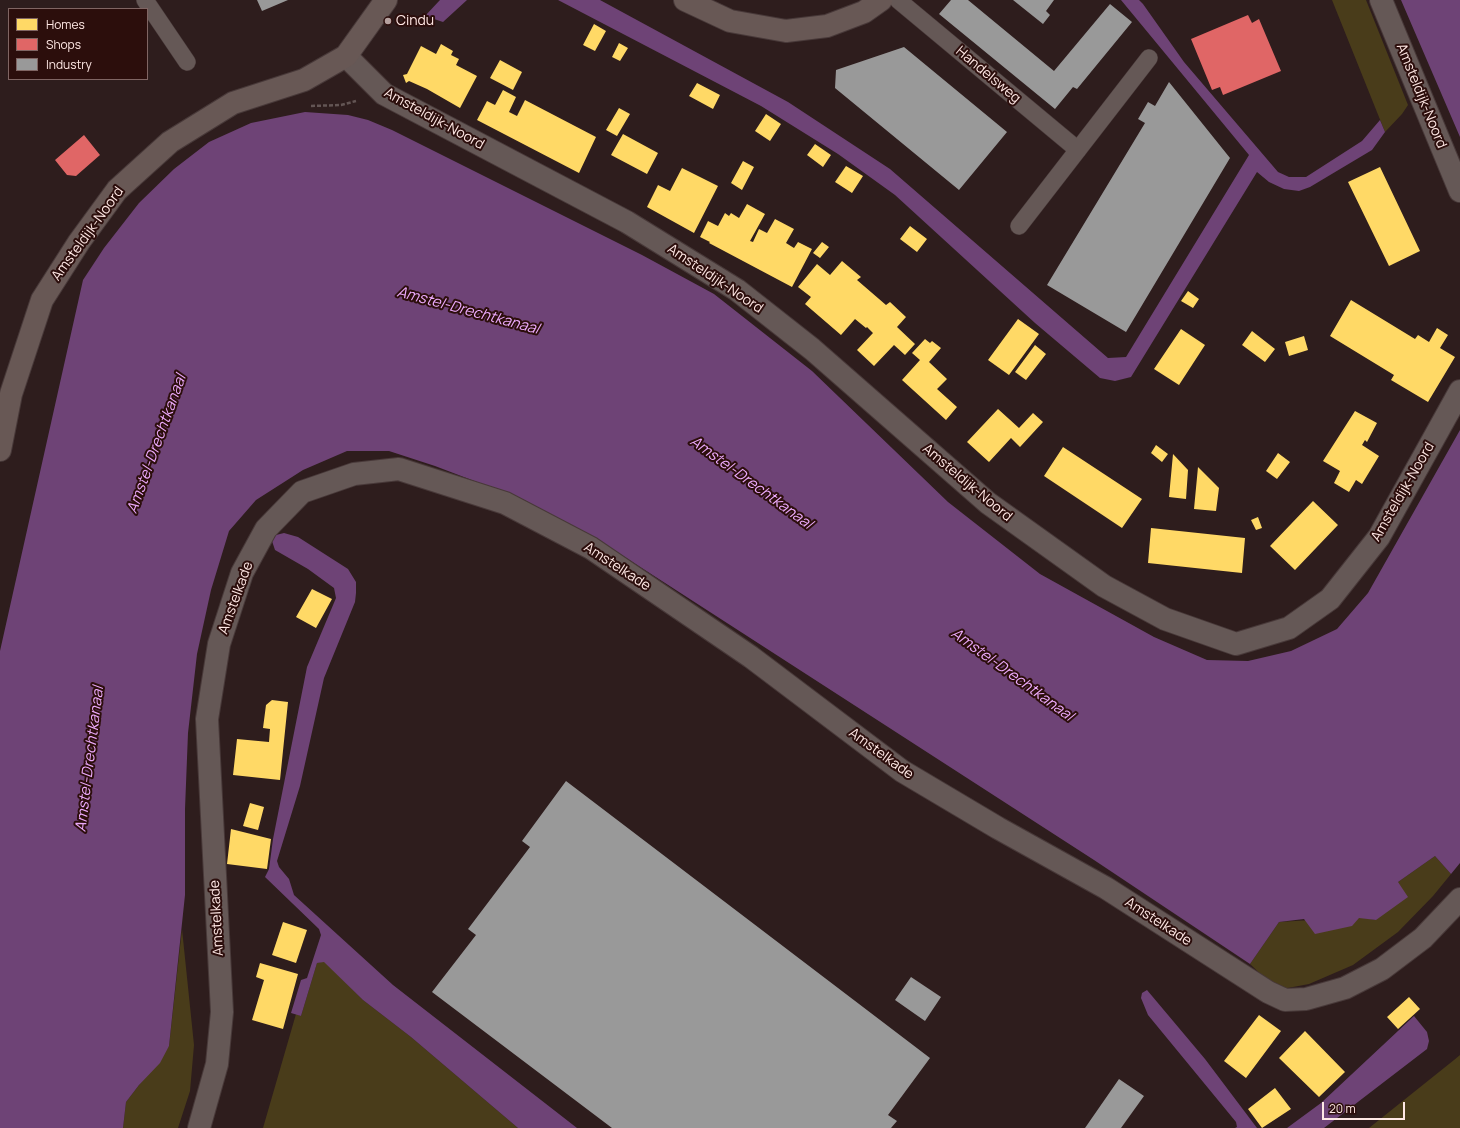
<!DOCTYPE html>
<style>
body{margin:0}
#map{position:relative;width:1460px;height:1128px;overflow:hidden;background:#2e1d1d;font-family:Manrope,sans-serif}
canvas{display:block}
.legend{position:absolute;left:8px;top:8px;width:140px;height:72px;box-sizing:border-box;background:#2c0e0c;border:1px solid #806563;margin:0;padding:5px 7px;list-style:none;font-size:12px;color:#ffe8e5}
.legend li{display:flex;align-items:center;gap:8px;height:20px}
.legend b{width:20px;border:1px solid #806563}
.scale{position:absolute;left:1322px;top:1102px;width:83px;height:18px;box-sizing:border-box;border:2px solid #ffe8e5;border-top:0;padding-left:5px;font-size:12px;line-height:14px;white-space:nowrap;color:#ffe8e5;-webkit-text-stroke:3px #2c0e0c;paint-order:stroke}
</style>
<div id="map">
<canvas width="1460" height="1128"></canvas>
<ul class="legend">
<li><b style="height:11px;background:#ffd966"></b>Homes</li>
<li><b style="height:11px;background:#e06666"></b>Shops</li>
<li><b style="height:11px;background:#999"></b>Industry</li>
</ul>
<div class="scale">20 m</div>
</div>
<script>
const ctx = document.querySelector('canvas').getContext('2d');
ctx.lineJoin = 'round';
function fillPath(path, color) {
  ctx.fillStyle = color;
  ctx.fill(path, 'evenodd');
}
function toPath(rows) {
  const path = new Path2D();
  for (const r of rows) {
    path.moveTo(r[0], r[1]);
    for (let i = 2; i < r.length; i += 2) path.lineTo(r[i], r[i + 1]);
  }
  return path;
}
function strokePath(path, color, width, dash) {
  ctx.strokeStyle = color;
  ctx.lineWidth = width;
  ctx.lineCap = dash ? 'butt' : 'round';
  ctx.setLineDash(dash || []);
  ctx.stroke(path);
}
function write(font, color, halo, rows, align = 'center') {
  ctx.font = font + ' Manrope,sans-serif';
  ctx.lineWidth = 4;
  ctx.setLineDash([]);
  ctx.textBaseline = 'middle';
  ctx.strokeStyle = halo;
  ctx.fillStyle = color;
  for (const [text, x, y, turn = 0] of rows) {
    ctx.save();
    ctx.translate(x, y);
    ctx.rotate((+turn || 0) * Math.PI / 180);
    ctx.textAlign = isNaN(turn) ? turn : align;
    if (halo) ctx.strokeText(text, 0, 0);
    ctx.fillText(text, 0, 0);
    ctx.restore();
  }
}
fillPath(toPath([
 [1332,0,1366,0,1408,105,1402,114,1385,132],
 [1435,856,1451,874,1433,896,1398,932,1353,965,1309,984,1277,990,1250,964,1279,922,1359,917,1376,920,1398,882],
 [182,929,194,1045,190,1091,178,1128,123,1128,126,1102,169,1046],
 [324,961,363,1000,411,1037,518,1128,263,1128,296,1014,301,1016,317,963],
 [1460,1055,1460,1128,1369,1128,1454,1060]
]), '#493c1a');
fillPath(toPath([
 [440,0,467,0,443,22,425,16],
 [558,0,600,0,788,102,890,169,1108,358,1126,357,1249,155,1121,0,1139,0,1143,4,1184,62,1278,172,1289,177,1306,177,1362,141,1380,120,1385,132,1372,150,1310,187,1299,191,1284,189,1269,182,1257,172,1131,377,1115,381,1100,378,1035,323,895,195,838,154,761,106],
 [1401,0,1460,0,1460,137],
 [305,112,348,115,368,120,392,130,642,255,714,294,812,371,948,502,1040,574,1154,637,1207,660,1248,661,1291,651,1337,629,1368,593,1460,430,1460,863,1451,874,1435,856,1398,882,1408,897,1376,920,1359,918,1352,926,1315,934,1304,919,1279,922,1250,964,1094,860,600,541,524,500,435,466,389,451,347,451,303,470,256,500,229,531,211,590,197,654,188,733,185,809,185,895,169,1046,160,1063,139,1085,126,1102,123,1128,0,1128,0,651,83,280,104,248,139,203,174,169,209,142,251,123],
 [284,533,298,537,348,569,356,582,356,593,355,602,324,678,300,786,277,861,279,867,289,879,294,895,393,985,577,1128,518,1128,411,1037,363,1000,324,962,317,963,301,1016,291,1013,301,980,307,978,321,935,319,929,265,877,269,869,273,839,307,667,336,598,334,588,308,569,275,550,272,541,276,535],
 [1147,990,1205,1059,1257,1128,1235,1128,1237,1127,1236,1122,1148,1015,1141,998,1142,993],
 [1414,1016,1427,1032,1429,1041,1427,1049,1324,1128,1287,1128,1321,1103]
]), '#6e4376');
fillPath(toPath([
 [594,24,606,31,595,51,583,45],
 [619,43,628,48,620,61,612,57],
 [441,44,453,51,451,55,459,59,456,65,477,76,460,108,427,89,409,81,406,83,403,75,407,74,421,46,436,54],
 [500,60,522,72,513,90,490,78],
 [697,83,720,95,713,109,689,96],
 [503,90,516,97,509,112,517,116,525,100,596,137,579,173,477,120,487,101,495,105],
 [619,108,630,114,617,136,606,130],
 [766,114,781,124,770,141,755,131],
 [623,134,658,153,647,174,611,155],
 [815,144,831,155,823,167,807,155],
 [743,161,754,167,742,190,731,183],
 [846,166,863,176,852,193,835,182],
 [1380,167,1420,251,1389,266,1348,182],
 [682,168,718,186,694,233,647,207,658,185,670,191],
 [747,204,765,214,750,241,753,242,759,229,767,233,775,219,794,229,786,243,794,248,798,242,812,249,792,287,709,243,710,242,700,237,708,221,718,226,725,213,729,216,731,213,739,218],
 [910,226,927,239,917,252,900,239],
 [822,242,829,247,820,258,813,253],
 [842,261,861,277,857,280,886,305,890,302,906,317,897,327,915,344,905,355,894,345,874,366,857,350,873,333,867,327,866,328,855,319,841,335,805,304,811,297,798,287,817,264,830,275],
 [1188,291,1199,299,1193,308,1181,301],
 [1351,300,1415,339,1418,335,1429,342,1437,328,1448,335,1440,348,1455,357,1428,402,1391,380,1394,375,1330,336],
 [1018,319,1039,334,1009,375,988,360],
 [1181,329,1205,345,1179,385,1154,369],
 [1252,331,1275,349,1265,362,1242,345],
 [1304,336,1308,350,1289,356,1285,342],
 [925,339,930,343,932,341,941,348,929,362,947,379,937,389,957,407,946,420,902,380,920,360,912,353],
 [1035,345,1046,354,1026,380,1015,372],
 [998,409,1019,428,1033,413,1043,422,1020,447,1011,438,989,462,967,442],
 [1355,411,1377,423,1367,442,1365,440,1362,445,1379,456,1362,484,1356,480,1349,492,1334,483,1340,471,1323,461],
 [1156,445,1168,454,1162,462,1151,453],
 [1063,447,1142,499,1122,528,1044,476],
 [1278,453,1290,462,1277,479,1266,471],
 [1173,454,1188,470,1186,499,1169,497],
 [1198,467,1219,488,1216,511,1194,509],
 [1313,501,1338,525,1295,570,1270,546],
 [1258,517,1262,528,1256,530,1251,520],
 [1151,528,1245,538,1242,573,1148,563],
 [312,589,332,599,316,628,296,617],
 [272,700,288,702,280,780,233,775,237,739,269,742,270,729,263,728,266,705],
 [250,803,264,807,258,830,243,826],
 [231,829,271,839,267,869,227,864],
 [283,922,307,930,296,963,272,955],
 [260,963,298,974,283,1029,252,1020,264,980,256,977],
 [1409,997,1420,1009,1398,1029,1387,1017],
 [1259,1015,1281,1031,1246,1078,1224,1061],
 [1305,1031,1345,1072,1319,1097,1279,1058],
 [1275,1088,1291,1109,1262,1128,1248,1109]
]), '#ffd966');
fillPath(toPath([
 [1248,15,1252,23,1259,19,1281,71,1223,95,1220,87,1212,90,1191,39],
 [84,135,100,155,76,176,67,175,55,160]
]), '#e06666');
fillPath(toPath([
 [257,0,288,0,262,11],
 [951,0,968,0,1054,71,1110,4,1132,22,1077,89,1073,87,1055,109,939,14],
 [1013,0,1054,0,1046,11,1050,15,1043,24],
 [904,47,1007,132,959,190,835,88,836,70],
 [1169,82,1230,158,1126,332,1047,285,1145,123,1138,119,1148,102,1155,106],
 [566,781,930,1058,888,1115,897,1121,891,1128,612,1128,432,992,476,935,468,929,530,847,522,841],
 [911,977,941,997,925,1021,895,1000],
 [1119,1079,1144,1096,1121,1128,1085,1128]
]), '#999');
const lane = toPath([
 [145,0,187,62],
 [898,0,1078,150],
 [1019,226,1149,58]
]);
const street = toPath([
 [1381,0,1460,191],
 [346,56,384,94,627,222,737,290,812,349,988,503,1104,586,1165,619,1236,644,1289,628,1330,599,1379,537,1460,391],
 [199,1128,217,1064,222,1012,207,719,219,644,242,573,266,529,302,492,354,474,399,469,505,503,591,548,751,657,902,771,998,828,1106,888,1268,992,1285,1000,1306,999,1345,988,1382,969,1423,938,1460,899]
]);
const secondary = toPath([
 [685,0,730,21,786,31,827,26,864,12,881,0],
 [0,450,11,394,42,300,79,242,117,190,170,142,233,103,304,80,346,56,386,0]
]);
strokePath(lane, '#483939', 18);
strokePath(street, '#483939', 24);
strokePath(secondary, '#483939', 24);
strokePath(toPath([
 [311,106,341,105,356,101]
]), '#635554', 2.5, [4, 2]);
strokePath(lane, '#655856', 17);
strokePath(street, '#655856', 22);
strokePath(secondary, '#685855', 22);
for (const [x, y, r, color] of [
 [388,21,4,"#b6a19f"]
]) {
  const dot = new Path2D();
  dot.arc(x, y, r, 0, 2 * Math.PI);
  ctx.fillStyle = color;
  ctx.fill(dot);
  strokePath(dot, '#2c0e0c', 1.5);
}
write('14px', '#ffe8e5', '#2c0e0c', [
 ["Cindu",396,21]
], 'left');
write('14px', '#ffe8e5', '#2c0e0c', [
 ["Handelsweg",988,75,40],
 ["Amsteldijk-Noord",1421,96,68],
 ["Amsteldijk-Noord",434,119,29],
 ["Amsteldijk-Noord",88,234,-54],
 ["Amsteldijk-Noord",715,279,34],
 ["Amsteldijk-Noord",967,483,40],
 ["Amsteldijk-Noord",1403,492,-60],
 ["Amstelkade",617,567,33],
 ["Amstelkade",236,598,-70],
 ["Amstelkade",881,754,36],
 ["Amstelkade",217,918,-93],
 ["Amstelkade",1158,922,33]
]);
write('italic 15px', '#ecaafc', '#2c0e0c', [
 ["Amstel-Drechtkanaal",468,311,15],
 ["Amstel-Drechtkanaal",157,444,-70],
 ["Amstel-Drechtkanaal",751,483,36],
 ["Amstel-Drechtkanaal",1012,675,36],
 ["Amstel-Drechtkanaal",90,759,-83]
]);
</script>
